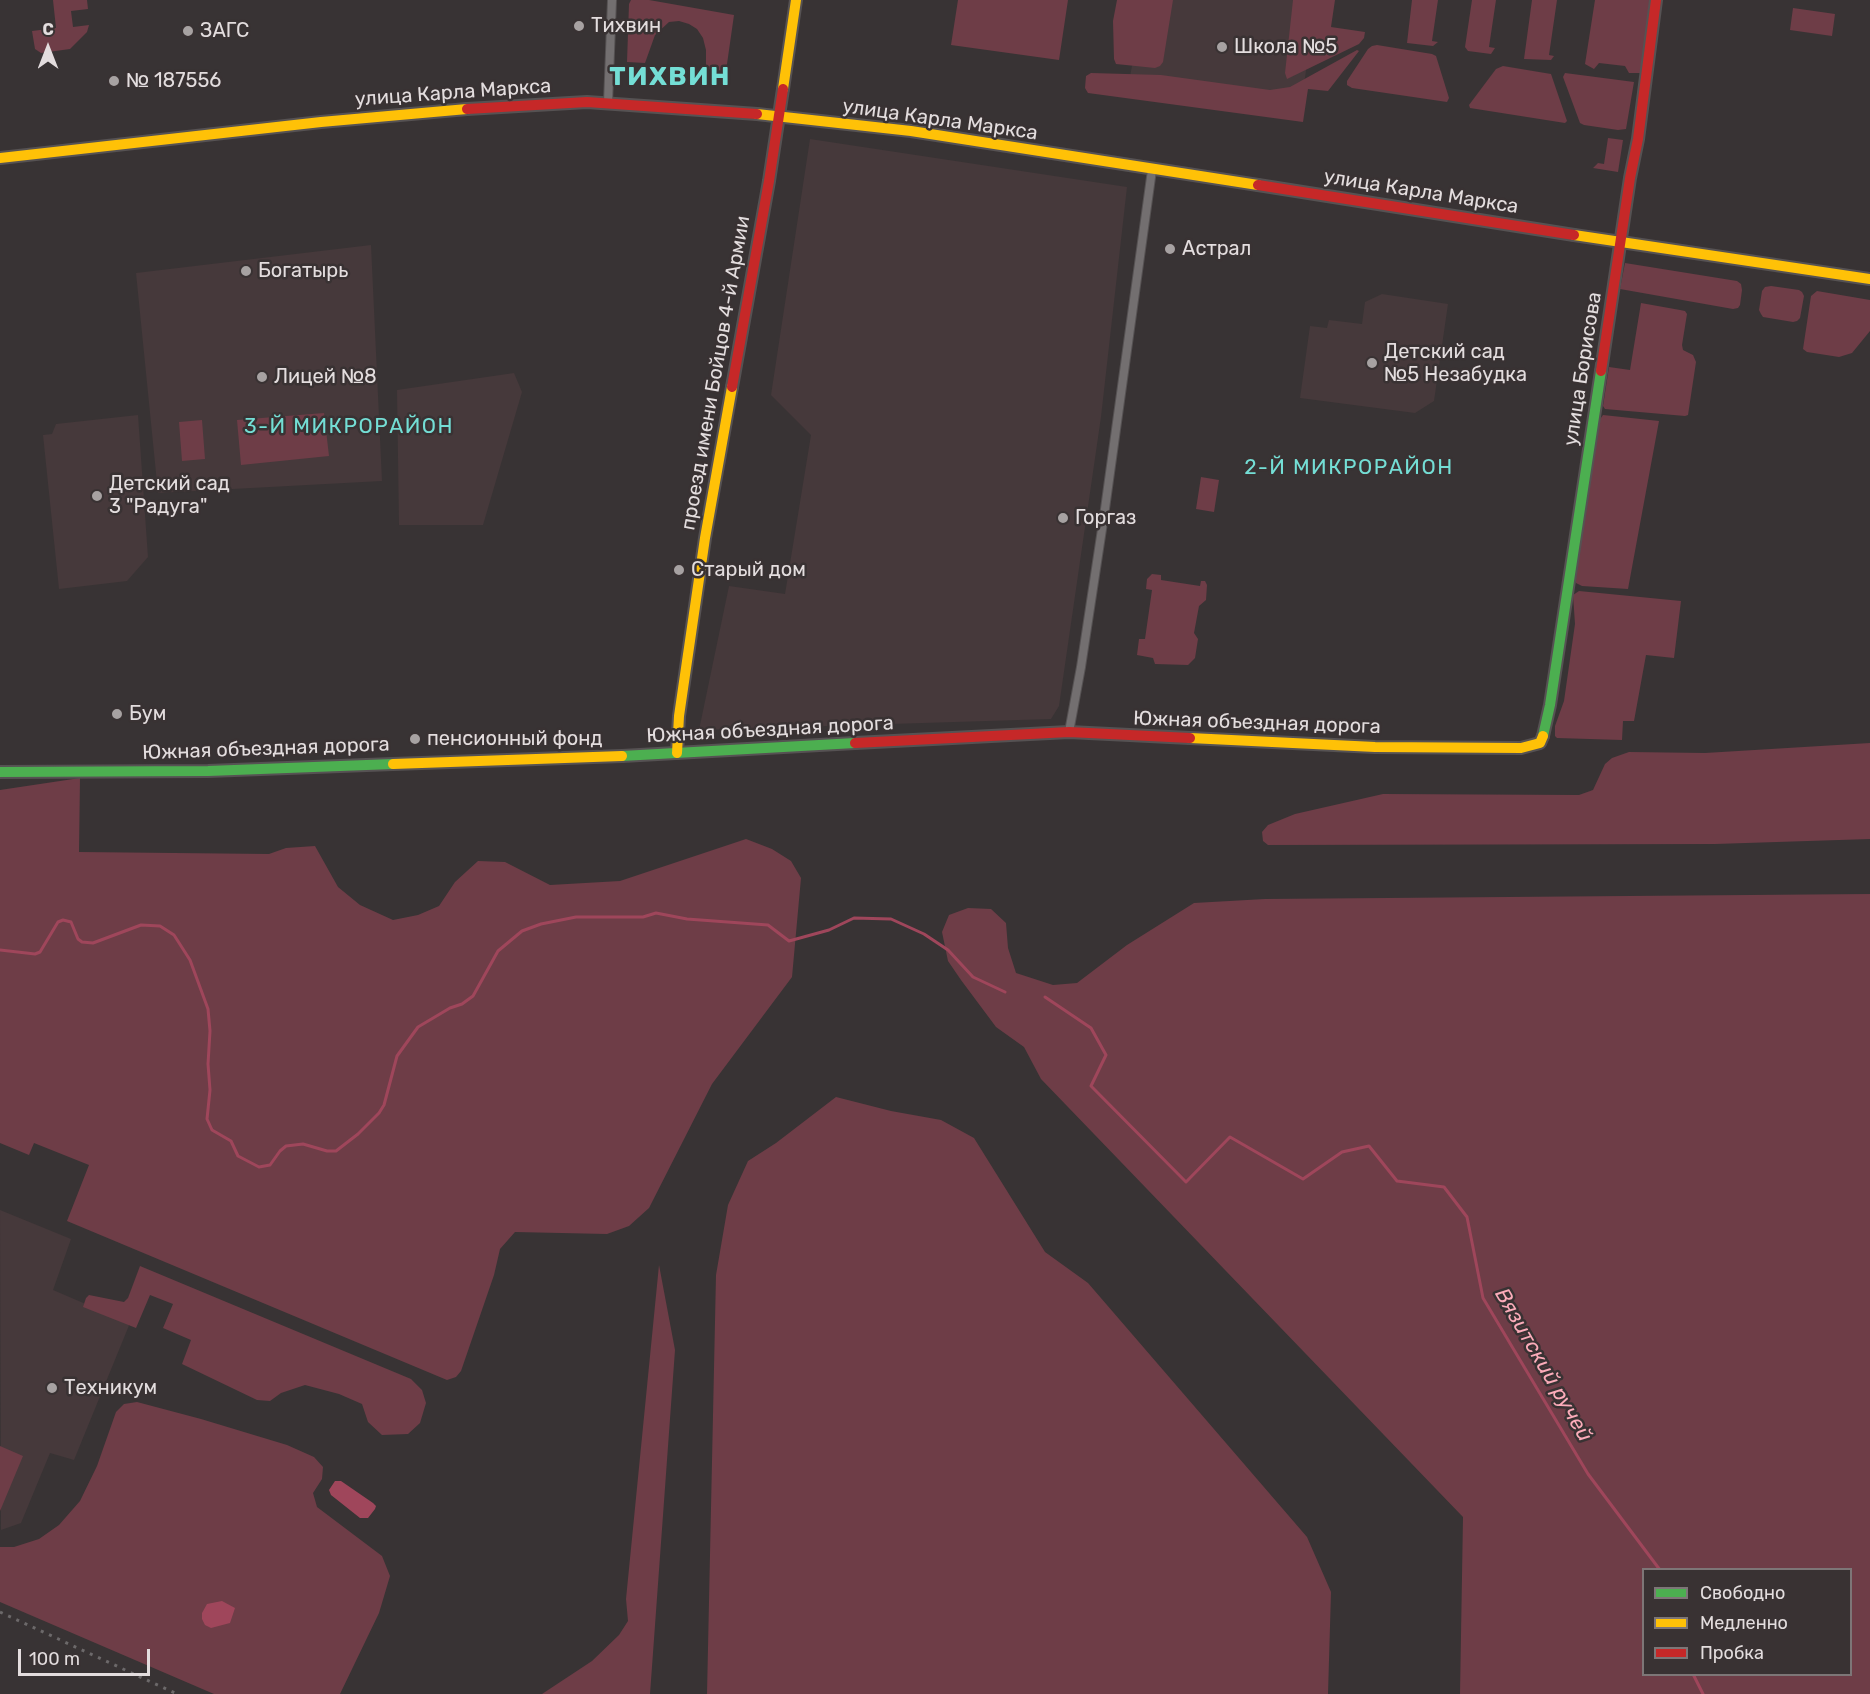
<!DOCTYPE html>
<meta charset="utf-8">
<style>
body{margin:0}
#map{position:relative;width:1870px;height:1694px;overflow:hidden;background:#383334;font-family:Rubik,sans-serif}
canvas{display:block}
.legend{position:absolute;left:1642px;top:1568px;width:210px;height:108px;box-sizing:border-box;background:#393233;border:2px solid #7d7677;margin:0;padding:8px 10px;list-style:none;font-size:18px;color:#e3ddde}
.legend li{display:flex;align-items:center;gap:12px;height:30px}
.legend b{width:30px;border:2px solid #7d7677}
.north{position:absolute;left:18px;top:18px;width:60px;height:60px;-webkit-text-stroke:4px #393233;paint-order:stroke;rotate:0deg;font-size:16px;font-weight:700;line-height:24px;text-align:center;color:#e3ddde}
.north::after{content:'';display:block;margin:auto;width:21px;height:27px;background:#e3ddde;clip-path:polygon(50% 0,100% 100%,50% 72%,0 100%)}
.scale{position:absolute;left:18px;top:1649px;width:132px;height:27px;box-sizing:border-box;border:3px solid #e3ddde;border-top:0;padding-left:8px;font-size:18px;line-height:21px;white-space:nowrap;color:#e3ddde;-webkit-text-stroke:4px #393233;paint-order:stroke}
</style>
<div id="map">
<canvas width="1870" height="1694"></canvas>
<ul class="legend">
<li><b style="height:8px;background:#4caf50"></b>Свободно</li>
<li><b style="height:8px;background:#ffc107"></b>Медленно</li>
<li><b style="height:8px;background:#c62828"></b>Пробка</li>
</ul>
<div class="north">С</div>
<div class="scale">100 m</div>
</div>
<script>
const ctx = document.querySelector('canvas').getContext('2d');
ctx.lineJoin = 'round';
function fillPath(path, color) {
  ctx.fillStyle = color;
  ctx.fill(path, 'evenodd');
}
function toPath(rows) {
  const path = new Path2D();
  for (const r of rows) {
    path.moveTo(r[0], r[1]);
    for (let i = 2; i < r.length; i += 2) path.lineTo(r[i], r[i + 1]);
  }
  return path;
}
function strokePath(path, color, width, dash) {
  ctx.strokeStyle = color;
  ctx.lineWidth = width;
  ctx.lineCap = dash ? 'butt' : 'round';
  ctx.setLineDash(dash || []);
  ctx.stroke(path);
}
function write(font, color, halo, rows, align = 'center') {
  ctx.font = font + ' Rubik,sans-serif';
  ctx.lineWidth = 5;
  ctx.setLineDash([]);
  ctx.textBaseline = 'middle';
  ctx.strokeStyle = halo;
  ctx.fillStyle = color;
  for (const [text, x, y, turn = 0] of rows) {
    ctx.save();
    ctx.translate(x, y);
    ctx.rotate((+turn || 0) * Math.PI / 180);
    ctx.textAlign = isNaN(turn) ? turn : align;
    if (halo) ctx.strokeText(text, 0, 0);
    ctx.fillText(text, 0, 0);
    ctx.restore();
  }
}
fillPath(toPath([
 [1144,0,1316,0,1299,120,1127,93],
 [810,139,1127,187,1101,417,1059,706,1051,719,699,730,729,586,785,594,811,435,771,395],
 [371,245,382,481,158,493,136,273],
 [1382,294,1448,304,1434,401,1415,413,1300,398,1310,326,1327,328,1329,320,1362,324,1365,302],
 [514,373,522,392,483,525,399,525,397,390],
 [138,415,148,557,127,581,59,589,43,435,52,434,56,424],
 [0,1210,71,1239,53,1290,130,1323,74,1460,50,1453,21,1523,1,1530]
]), '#46393b');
fillPath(toPath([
 [53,0,87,0,88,9,71,11,73,27,89,25,87,32,70,49,41,53,35,49,32,31,56,28],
 [631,0,649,0,734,15,726,71,706,69,706,50,703,38,697,29,689,24,679,21,669,22,655,35,645,63,627,62,629,4],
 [958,0,1068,0,1059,60,951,45],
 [1117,0,1173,0,1163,62,1160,66,1155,68,1116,64,1114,59,1113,21],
 [1293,0,1335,0,1331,27,1365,32,1364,38,1359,44,1287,79,1285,73],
 [1412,0,1438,0,1432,41,1438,42,1433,46,1407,43],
 [1472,0,1496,0,1489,47,1495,48,1491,54,1468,51,1465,47],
 [1532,0,1557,0,1549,55,1554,56,1551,60,1524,59],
 [1595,0,1651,0,1641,73,1629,73,1625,66,1599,63,1594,69,1585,64],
 [1793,8,1835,14,1832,36,1790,30],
 [1377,45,1432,54,1436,56,1449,98,1447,102,1352,88,1347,85,1347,81,1368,49,1372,46],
 [1357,50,1359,51,1328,91,1308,89,1303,122,1088,93,1085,88,1086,76,1091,73,1161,75,1270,90,1290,87],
 [1503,66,1551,74,1567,121,1565,123,1470,108,1469,105,1496,69],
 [1565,73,1634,82,1626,129,1618,130,1584,125,1580,123,1563,77],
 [1608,138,1623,140,1618,172,1593,168,1598,163,1604,164],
 [1625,263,1737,281,1741,284,1742,290,1740,305,1738,308,1733,309,1620,289],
 [1771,286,1799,290,1802,292,1804,296,1800,318,1797,321,1793,322,1763,317,1761,314,1759,310,1762,291,1765,287],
 [1817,291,1870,300,1870,331,1852,353,1839,357,1807,352,1803,349,1811,296],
 [1641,303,1680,310,1685,311,1687,314,1682,345,1683,350,1693,355,1696,362,1688,415,1685,416,1605,409,1603,406,1609,367,1630,370],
 [324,413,329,456,241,465,237,420],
 [1603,415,1659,421,1628,589,1582,586,1576,583,1575,578,1598,422],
 [202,420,205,459,182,461,179,422],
 [1201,477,1219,480,1214,512,1196,509],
 [1152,574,1161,575,1161,580,1200,586,1201,581,1205,581,1207,585,1206,600,1199,606,1194,633,1198,639,1195,658,1188,665,1155,664,1153,658,1137,655,1139,639,1145,639,1152,590,1146,589,1147,579],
 [1579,591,1681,601,1674,658,1646,655,1634,721,1623,721,1622,740,1557,738,1555,736,1555,726,1564,701,1575,624,1573,595],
 [1870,743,1870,839,1715,844,1268,845,1263,841,1262,832,1268,825,1295,814,1383,794,1579,795,1593,790,1605,764,1612,758,1629,752,1705,753],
 [80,778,79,852,269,854,286,848,315,846,338,887,360,905,393,920,418,915,439,906,455,882,478,861,505,862,550,885,620,881,746,839,772,849,791,861,801,878,792,977,712,1084,649,1208,629,1226,607,1234,515,1232,500,1249,494,1275,461,1371,456,1377,447,1380,67,1221,89,1165,34,1143,29,1155,0,1143,0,790],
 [1870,894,1870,1694,1460,1694,1463,1517,1041,1079,1024,1047,996,1027,961,980,948,961,942,932,949,915,968,908,991,909,1006,923,1008,948,1016,973,1053,985,1077,983,1127,945,1194,903,1265,899],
 [1644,1570,1850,1570,1850,1674,1644,1674],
 [836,1097,891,1111,941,1120,974,1138,1045,1252,1088,1283,1307,1537,1331,1592,1328,1694,707,1694,716,1275,728,1205,748,1161,776,1143],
 [659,1265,675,1350,650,1694,542,1694,592,1661,619,1635,628,1621,626,1599],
 [140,1266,411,1379,422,1390,426,1403,420,1423,408,1434,382,1435,368,1422,362,1404,339,1394,305,1385,281,1393,270,1401,257,1400,182,1364,191,1340,163,1328,173,1304,150,1295,136,1328,83,1307,86,1298,89,1295,124,1302,128,1298],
 [137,1402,201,1419,287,1445,314,1457,323,1467,322,1479,313,1493,317,1507,382,1556,390,1576,379,1613,340,1694,214,1694,0,1602,0,1547,14,1547,39,1539,59,1525,80,1501,97,1466,116,1412,124,1404],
 [0,1446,23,1456,0,1511]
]), '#6e3d47');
fillPath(toPath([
 [335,1481,341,1481,373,1503,376,1506,375,1509,368,1518,360,1518,331,1495,329,1490],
 [222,1601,235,1608,230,1623,211,1628,205,1625,202,1619,202,1613,207,1604]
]), '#9f465b');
strokePath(toPath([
 [0,950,35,954,40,952,58,922,63,920,71,922,78,939,82,942,93,943,141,925,160,926,174,935,190,960,208,1009,210,1031,208,1064,210,1090,207,1119,212,1130,231,1141,238,1156,259,1167,270,1165,280,1151,286,1146,303,1144,327,1151,336,1151,358,1134,379,1113,384,1105,397,1056,418,1027,450,1008,462,1004,473,996,498,951,522,931,541,924,576,917,643,917,656,913,687,919,768,925,789,941,829,930,854,918,891,919,924,934,948,950,973,977,1005,992],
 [1045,997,1091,1028,1106,1055,1091,1086,1186,1182,1230,1137,1303,1179,1342,1152,1369,1146,1397,1181,1444,1187,1467,1217,1483,1298,1588,1474,1660,1570],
 [1693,1674,1703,1694]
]), '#9f465b', 3);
const street = toPath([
 [608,103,612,0],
 [1069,732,1081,667,1104,516,1152,170]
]);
const fast = toPath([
 [1543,736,1550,705,1601,371],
 [622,756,855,743],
 [0,772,208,771,393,764]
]);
const slow = toPath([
 [783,89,796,0],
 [757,114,911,131,1258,185],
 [0,158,321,122,467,109],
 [1574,235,1870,279],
 [1190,738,1375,747,1521,748,1540,743,1543,736],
 [677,753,679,716,705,538,732,387],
 [393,764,622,756]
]);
const jam = toPath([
 [467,109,587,102,757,114],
 [1258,185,1574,235],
 [1601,371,1630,178,1638,139,1656,0],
 [732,387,769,181,783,89],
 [855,743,1069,732,1190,738]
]);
strokePath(street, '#565253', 10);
strokePath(fast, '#565253', 14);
strokePath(slow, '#565253', 14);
strokePath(jam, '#565253', 14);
strokePath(street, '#736f70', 8);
strokePath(fast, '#4caf50', 10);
strokePath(slow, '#ffc107', 10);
strokePath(jam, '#c62828', 10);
strokePath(toPath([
 [0,1612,177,1694]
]), '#6c696a', 3, [3, 6]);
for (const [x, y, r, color] of [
 [579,26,6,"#a7a2a2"],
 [188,31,6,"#a7a2a2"],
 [1222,47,6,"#a7a2a2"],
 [114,81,6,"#a7a2a2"],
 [1170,249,6,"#a7a2a2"],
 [246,271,6,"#a7a2a2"],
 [1372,363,6,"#a7a2a2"],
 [262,377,6,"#a7a2a2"],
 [97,496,6,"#a7a2a2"],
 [1063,518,6,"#a7a2a2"],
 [679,570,6,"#a7a2a2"],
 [117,714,6,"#a7a2a2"],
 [415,739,6,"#a7a2a2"],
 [52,1388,6,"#a7a2a2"]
]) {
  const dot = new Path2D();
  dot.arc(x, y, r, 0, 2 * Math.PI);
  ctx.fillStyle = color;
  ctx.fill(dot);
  strokePath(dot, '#393233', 2);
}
write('20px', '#e3ddde', '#393233', [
 ["Тихвин",591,26],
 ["ЗАГС",200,31],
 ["Школа №5",1234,47],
 ["№ 187556",126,81],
 ["Астрал",1182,249],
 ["Богатырь",258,271],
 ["Детский сад",1384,352],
 ["№5 Незабудка",1384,375],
 ["Лицей №8",274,377],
 ["Детский сад",109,484],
 ["3 \"Радуга\"",109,507],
 ["Горгаз",1075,518],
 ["Старый дом",691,570],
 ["Бум",129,714],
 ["пенсионный фонд",427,739],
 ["Техникум",64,1388]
], 'left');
write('20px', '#e3ddde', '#393233', [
 ["улица Карла Маркса",453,93,-4],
 ["улица Карла Маркса",940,120,8],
 ["улица Карла Маркса",1421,192,9],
 ["улица Борисова",1583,369,-81],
 ["проезд имени Бойцов 4-й Армии",716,373,-80],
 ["Южная объездная дорога",1257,723,2],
 ["Южная объездная дорога",770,730,-3],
 ["Южная объездная дорога",266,749,-2]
]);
ctx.letterSpacing = '1.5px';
write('21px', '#74ded5', '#393233', [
 ["3-Й МИКРОРАЙОН",349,427],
 ["2-Й МИКРОРАЙОН",1349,468]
]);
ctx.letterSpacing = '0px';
write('italic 21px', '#fcacba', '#393233', [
 ["Вязитский ручей",1543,1365,60]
]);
ctx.letterSpacing = '1.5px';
write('bold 26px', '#74ded5', '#393233', [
 ["ТИХВИН",670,77]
]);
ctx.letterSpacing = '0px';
</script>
